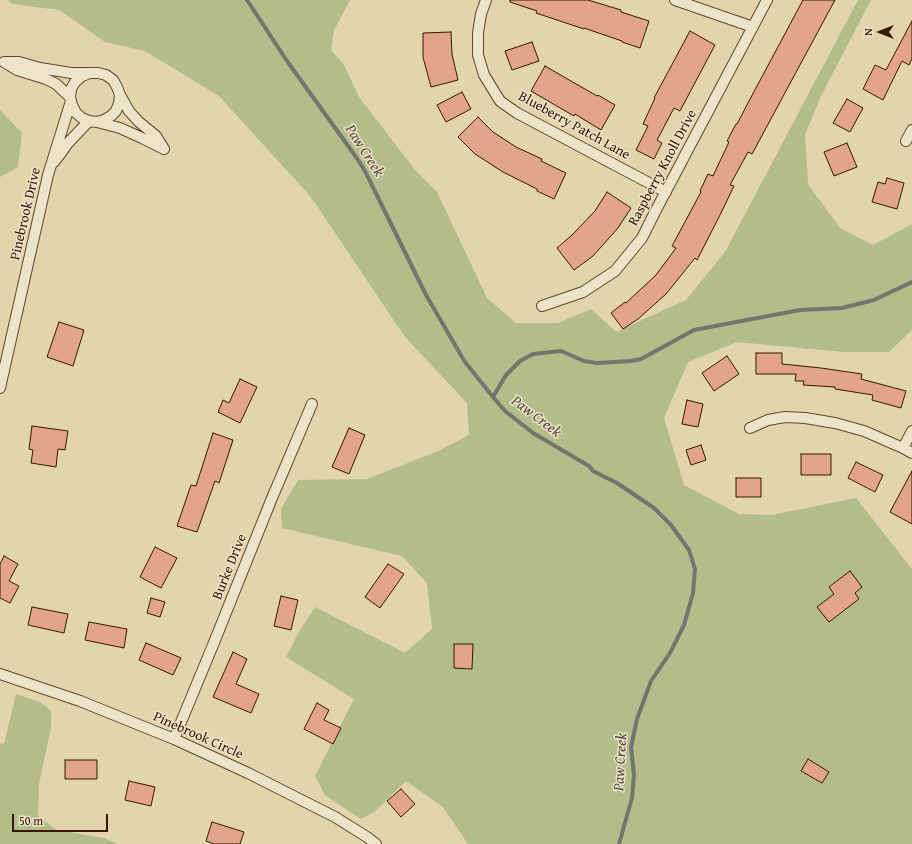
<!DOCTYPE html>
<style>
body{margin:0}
#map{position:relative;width:912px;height:844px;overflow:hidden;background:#e2d4ab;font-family:"Gentium Book Plus",serif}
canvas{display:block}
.north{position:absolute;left:860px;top:12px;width:40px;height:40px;-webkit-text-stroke:3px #ece3c8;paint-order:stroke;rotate:270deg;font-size:11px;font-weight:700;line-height:16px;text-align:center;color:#341704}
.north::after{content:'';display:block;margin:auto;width:14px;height:18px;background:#341704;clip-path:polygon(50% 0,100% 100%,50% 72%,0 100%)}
.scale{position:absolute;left:12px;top:814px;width:96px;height:18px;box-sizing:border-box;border:2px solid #341704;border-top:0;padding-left:5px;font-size:12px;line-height:14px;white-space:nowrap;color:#341704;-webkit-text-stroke:3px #ece3c8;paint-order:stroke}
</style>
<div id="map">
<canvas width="912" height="844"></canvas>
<div class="north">N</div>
<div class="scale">50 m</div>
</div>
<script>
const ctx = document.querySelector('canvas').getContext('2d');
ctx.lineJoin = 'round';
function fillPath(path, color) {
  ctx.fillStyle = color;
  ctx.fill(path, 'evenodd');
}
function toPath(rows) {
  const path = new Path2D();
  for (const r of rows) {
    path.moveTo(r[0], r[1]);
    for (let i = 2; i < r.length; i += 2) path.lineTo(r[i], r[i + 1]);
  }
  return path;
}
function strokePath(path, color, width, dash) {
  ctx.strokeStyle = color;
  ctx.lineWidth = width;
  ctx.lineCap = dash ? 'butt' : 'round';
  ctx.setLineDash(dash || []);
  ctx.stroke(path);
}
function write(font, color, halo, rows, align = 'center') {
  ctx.font = font + ' "Gentium Book Plus",serif';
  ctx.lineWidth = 3;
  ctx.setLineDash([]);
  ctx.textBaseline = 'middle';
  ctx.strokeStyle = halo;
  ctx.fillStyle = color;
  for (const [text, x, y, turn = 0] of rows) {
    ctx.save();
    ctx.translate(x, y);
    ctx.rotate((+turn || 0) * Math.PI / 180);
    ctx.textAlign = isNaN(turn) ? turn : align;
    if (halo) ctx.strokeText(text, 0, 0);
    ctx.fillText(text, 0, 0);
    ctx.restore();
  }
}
fillPath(toPath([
 [8,0,350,0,334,30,331,50,344,65,359,97,415,170,437,192,487,298,516,323,558,323,591,309,616,332,686,300,725,252,858,0,871,0,821,96,805,135,808,184,840,228,873,245,912,224,912,330,889,352,843,352,737,342,688,362,664,418,684,485,739,514,772,515,856,498,912,569,912,844,468,844,443,807,406,781,374,812,361,819,325,795,315,776,354,699,286,657,300,630,315,607,405,653,432,629,427,583,402,556,282,528,281,509,298,480,367,479,436,452,469,435,467,403,405,337,311,197,219,96,145,51,105,42,59,10,12,4],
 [0,110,22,133,18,167,0,177],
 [16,694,39,702,51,710,51,727,39,784,38,816,57,830,104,838,118,844,0,844,0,743,4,744]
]), '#b2bd89');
strokePath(toPath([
 [247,0,287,61,356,157,365,171,426,295,465,362,493,397,505,411,533,433,589,466,593,471,617,483,654,508,671,525,689,550,695,569,693,593,684,625,670,653,651,681,637,719,631,747,634,775,632,798,619,844],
 [493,397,506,375,520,361,533,354,561,351,584,361,597,363,631,361,641,359,694,330,800,310,842,308,874,300,912,282]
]), '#72766f', 4);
const building = toPath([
 [510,0,588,0,621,10,621,12,649,21,640,48,622,42,622,41,584,28,584,29,536,13,537,11,510,2,510,0],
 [803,0,835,0,752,154,748,152,730,185,734,186,720,215,697,260,695,258,666,294,638,319,623,329,611,313,625,302,626,303,656,275,676,248,672,246,701,192,700,191,708,174,713,176,729,142,727,141,736,124,737,124,749,101,803,0],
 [912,21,912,59,909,65,902,61,883,100,863,89,875,65,886,70,912,21],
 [690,31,715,45,680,111,674,108,657,140,662,143,654,159,636,150,648,126,643,124,655,98,654,98,690,31],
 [451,32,452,54,458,80,431,87,423,57,423,33,451,32],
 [532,42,539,61,512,70,505,51,532,42],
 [545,66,597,96,598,95,615,105,601,130,575,114,574,116,531,91,545,66],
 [462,92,471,109,446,122,437,105,462,92],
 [847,99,863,108,850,132,833,123,847,99],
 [478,117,493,132,516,147,542,159,541,161,566,173,554,199,537,191,537,189,503,172,475,154,458,137,478,117],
 [847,143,857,167,834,176,824,152,847,143],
 [887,178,904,183,897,209,872,202,878,182,885,184,887,178],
 [607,192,631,208,618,228,593,256,574,270,557,248,572,235,595,211,607,192],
 [59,322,84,330,73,366,47,357,59,322],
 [756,353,782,353,782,364,821,368,862,374,861,379,906,391,901,408,872,400,873,395,835,389,835,387,803,385,804,381,795,381,796,374,756,374,756,353],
 [727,356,739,374,714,391,702,373,727,356],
 [240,379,257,387,240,423,218,412,223,400,229,403,240,379],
 [687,400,703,404,698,427,682,424,687,400],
 [32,426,68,431,65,450,58,449,56,467,31,463,33,450,29,449,32,426],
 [349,428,365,435,349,474,332,467,349,428],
 [213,433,233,440,219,483,215,481,197,532,177,526,191,485,196,486,213,433],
 [701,445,706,460,691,465,686,450,701,445],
 [801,454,831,454,831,475,801,475,801,454],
 [856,462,883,475,875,492,848,478,856,462],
 [912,471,912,524,890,512,912,471],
 [736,478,761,478,761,497,736,497,736,478],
 [155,547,177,558,161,588,140,577,155,547],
 [4,556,18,564,9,581,19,586,10,603,0,598,0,564,4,556],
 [388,564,404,574,380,608,365,597,388,564],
 [850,571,862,587,855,593,859,599,829,622,817,607,834,594,829,587,850,571],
 [281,596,298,600,291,630,274,626,281,596],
 [151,598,165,602,160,617,147,613,151,598],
 [32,607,68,614,64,633,28,625,32,607],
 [89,622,127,629,124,648,85,640,89,622],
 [146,643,181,658,173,675,139,660,146,643],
 [454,644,473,644,472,669,454,668,454,644],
 [233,652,247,659,236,684,259,694,251,713,213,697,233,652],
 [317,703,329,710,324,720,341,728,333,744,304,729,317,703],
 [808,759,829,772,822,783,801,771,808,759],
 [65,760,97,760,97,779,65,779,65,760],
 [129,781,155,787,151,806,125,800,129,781],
 [401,789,415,804,401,817,387,801,401,789],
 [212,822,244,832,240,844,214,844,206,841,212,822]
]);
fillPath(building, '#e2a48a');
strokePath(building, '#341704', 1);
const minor = toPath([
 [486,0,481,14,478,33,478,55,484,75,500,101,517,113,666,192],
 [675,0,753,27],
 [4,62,19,62,40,68,71,73,88,73],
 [4,62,17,70,46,79,56,84,70,97],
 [120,95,119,103,116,111,111,116,104,120,97,122,89,121,82,118,76,113,72,105,70,97,71,89,75,82,82,76,90,73,98,73,106,75,113,80,117,87,120,95,129,111,139,122,156,136,164,149],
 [97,122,120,128,142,138,164,149],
 [906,141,912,130],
 [54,162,61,153,68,143,89,121],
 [542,306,583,292,615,271,642,238,655,212,767,0],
 [0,388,48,175,71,101],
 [750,428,768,420,785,417,805,418,835,423,864,431,903,448,912,453],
 [903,448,912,431],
 [0,674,80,701,174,739,248,773,335,817,367,837,376,844],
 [174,739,213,645,272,498,312,404]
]);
strokePath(minor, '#60462e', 12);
strokePath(minor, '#ece3c8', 10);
write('14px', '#341704', '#ece3c8', [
 ["Blueberry Patch Lane",574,126,29],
 ["Raspberry Knoll Drive",663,168,-62],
 ["Pinebrook Drive",26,214,-77],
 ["Burke Drive",230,567,-68],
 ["Pinebrook Circle",198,736,24]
]);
write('italic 15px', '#534639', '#ece3c8', [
 ["Paw Creek",364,151,57],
 ["Paw Creek",536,417,37],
 ["Paw Creek",621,762,-87]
]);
</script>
